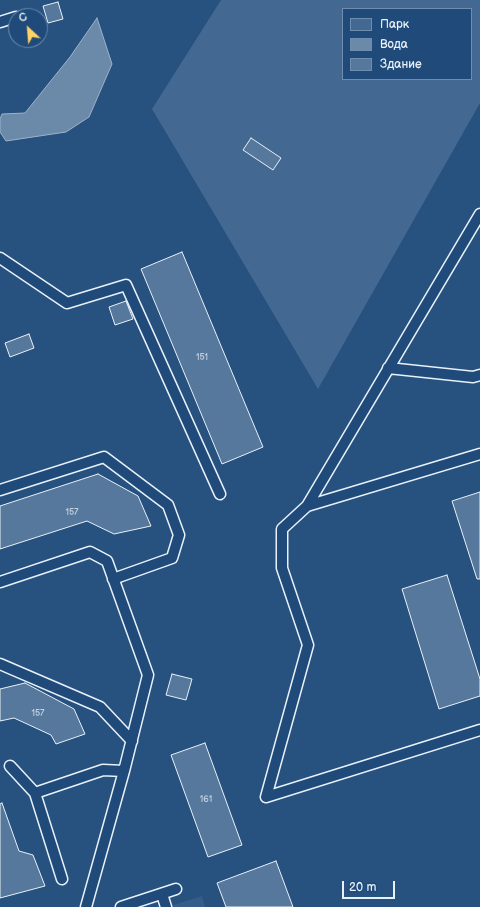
<!DOCTYPE html>
<meta charset="utf-8">
<style>
body{margin:0}
#map{position:relative;width:480px;height:907px;overflow:hidden;background:#27517f;font-family:"Balsamiq Sans",sans-serif}
canvas{display:block}
.legend{position:absolute;left:342px;top:8px;width:130px;height:72px;box-sizing:border-box;background:#1f4a7a;border:1px solid #6f8dac;margin:0;padding:5px 7px;list-style:none;font-size:12px;color:#e8f1f8}
.legend li{display:flex;align-items:center;gap:8px;height:20px}
.legend b{width:20px;border:1px solid #6f8dac}
.north{position:absolute;left:8px;top:8px;width:40px;height:40px;box-sizing:border-box;background:#1f4a7a;border:1px solid #6f8dac;border-radius:50%;rotate:334deg;font-size:11px;font-weight:700;line-height:16px;text-align:center;color:#e8f1f8}
.north::after{content:'';display:block;margin:auto;width:14px;height:18px;background:#ffd166;clip-path:polygon(50% 0,100% 100%,50% 72%,0 100%)}
.scale{position:absolute;left:342px;top:881px;width:53px;height:18px;box-sizing:border-box;border:2px solid #e8f1f8;border-top:0;padding-left:5px;font-size:12px;line-height:14px;white-space:nowrap;color:#e8f1f8;-webkit-text-stroke:3px #1f4a7a;paint-order:stroke}
</style>
<div id="map">
<canvas width="480" height="907"></canvas>
<ul class="legend">
<li><b style="height:11px;background:#436891"></b>Парк</li>
<li><b style="height:11px;background:#6b8aaa"></b>Вода</li>
<li><b style="height:11px;background:#57789d"></b>Здание</li>
</ul>
<div class="north">С</div>
<div class="scale">20 m</div>
</div>
<script>
const ctx = document.querySelector('canvas').getContext('2d');
ctx.lineJoin = 'round';
function fillPath(path, color) {
  ctx.fillStyle = color;
  ctx.fill(path, 'evenodd');
}
function toPath(rows) {
  const path = new Path2D();
  for (const r of rows) {
    path.moveTo(r[0], r[1]);
    for (let i = 2; i < r.length; i += 2) path.lineTo(r[i], r[i + 1]);
  }
  return path;
}
function strokePath(path, color, width, dash) {
  ctx.strokeStyle = color;
  ctx.lineWidth = width;
  ctx.lineCap = dash ? 'butt' : 'round';
  ctx.setLineDash(dash || []);
  ctx.stroke(path);
}
function write(font, color, halo, rows, align = 'center') {
  ctx.font = font + ' "Balsamiq Sans",sans-serif';
  ctx.lineWidth = 4;
  ctx.setLineDash([]);
  ctx.textBaseline = 'middle';
  ctx.strokeStyle = halo;
  ctx.fillStyle = color;
  for (const [text, x, y, turn = 0] of rows) {
    ctx.save();
    ctx.translate(x, y);
    ctx.rotate((+turn || 0) * Math.PI / 180);
    ctx.textAlign = isNaN(turn) ? turn : align;
    if (halo) ctx.strokeText(text, 0, 0);
    ctx.fillText(text, 0, 0);
    ctx.restore();
  }
}
fillPath(toPath([
 [202,896,205,907,167,907]
]), '#355d88');
fillPath(toPath([
 [221,0,480,0,480,103,318,389,152,109],
 [343,9,471,9,471,79,343,79]
]), '#436891');
const water = toPath([
 [97,18,112,64,89,117,66,132,6,141,0,132,0,119,2,114,25,113,70,57,97,18]
]);
fillPath(water, '#6b8aaa');
strokePath(water, '#9db3c9', 1);
const building = toPath([
 [58,2,63,19,48,23,43,6,58,2],
 [251,138,281,158,273,170,243,150,251,138],
 [182,252,263,447,222,464,141,269,182,252],
 [126,301,133,319,115,325,109,307,126,301],
 [29,334,34,348,10,357,5,343,29,334],
 [98,474,138,496,151,526,114,534,87,521,0,549,0,506,98,474],
 [480,492,480,579,477,579,452,501,480,492],
 [447,575,480,679,480,696,439,709,402,589,447,575],
 [172,674,192,679,186,700,166,695,172,674],
 [25,683,74,709,85,734,56,744,51,735,14,718,0,721,0,689,25,683],
 [205,743,242,845,208,857,171,755,205,743],
 [2,803,19,851,33,855,45,886,0,898,0,804,2,803],
 [276,861,293,907,226,907,217,883,276,861]
]);
fillPath(building, '#57789d');
strokePath(building, '#e8f1f8', 1);
const service = toPath([
 [0,22,16,17],
 [0,258,67,303,126,285,220,494],
 [388,368,473,377,480,375],
 [480,454,307,506,282,529,282,568,308,645,266,797,480,730],
 [0,490,104,457,168,505,179,535,172,558,113,579],
 [307,506,480,214],
 [0,582,90,552,107,561,148,675,124,771,86,907],
 [0,664,100,707,132,741],
 [10,766,35,793],
 [62,879,35,793,103,770,124,771],
 [162,894,166,907],
 [121,907,176,889]
]);
strokePath(service, '#e8f1f8', 13);
strokePath(service, '#1f4a7a', 10);
write('9px', '#c4d3e1', null, [
 ["151",202,358],
 ["157",72,513],
 ["157",38,714],
 ["161",206,800]
]);
</script>
